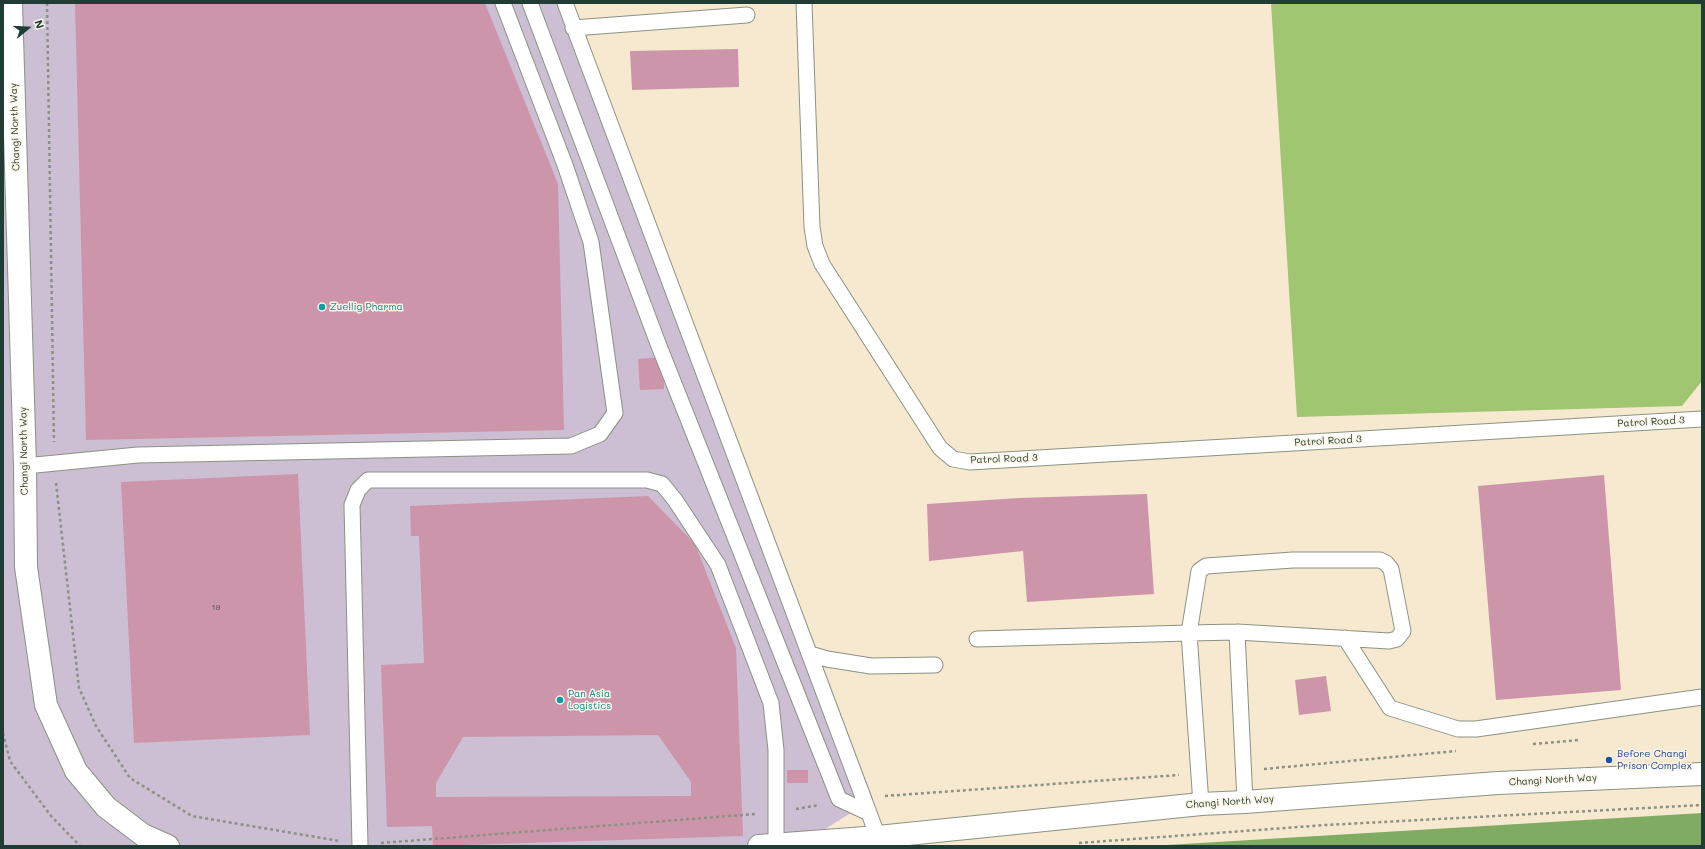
<!DOCTYPE html>
<style>
body{margin:0}
#map{position:relative;width:1705px;height:849px;overflow:hidden;background:#f6e9d0;font-family:Mali,sans-serif}
canvas{display:block}
.frame{position:absolute;inset:0;border:4px solid #1f3d34;pointer-events:none}
.north{position:absolute;left:8px;top:8px;width:40px;height:40px;-webkit-text-stroke:3px #fcf5e5;paint-order:stroke;rotate:72deg;font-size:11px;font-weight:700;line-height:16px;text-align:center;color:#1f3d34}
.north::after{content:'';display:block;margin:auto;width:14px;height:18px;background:#1f3d34;clip-path:polygon(50% 0,100% 100%,50% 72%,0 100%)}
</style>
<div id="map">
<canvas width="1705" height="849"></canvas>
<div class="frame"></div>
<div class="north">N</div>
</div>
<script>
const ctx = document.querySelector('canvas').getContext('2d');
ctx.lineJoin = 'round';
function fillPath(path, color) {
  ctx.fillStyle = color;
  ctx.fill(path, 'evenodd');
}
function toPath(rows) {
  const path = new Path2D();
  for (const r of rows) {
    path.moveTo(r[0], r[1]);
    for (let i = 2; i < r.length; i += 2) path.lineTo(r[i], r[i + 1]);
  }
  return path;
}
function strokePath(path, color, width, dash) {
  ctx.strokeStyle = color;
  ctx.lineWidth = width;
  ctx.lineCap = dash ? 'butt' : 'round';
  ctx.setLineDash(dash || []);
  ctx.stroke(path);
}
function write(font, color, halo, rows, align = 'center') {
  ctx.font = font + ' Mali,sans-serif';
  ctx.lineWidth = 3;
  ctx.setLineDash([]);
  ctx.textBaseline = 'middle';
  ctx.strokeStyle = halo;
  ctx.fillStyle = color;
  for (const [text, x, y, turn = 0] of rows) {
    ctx.save();
    ctx.translate(x, y);
    ctx.rotate((+turn || 0) * Math.PI / 180);
    ctx.textAlign = isNaN(turn) ? turn : align;
    if (halo) ctx.strokeText(text, 0, 0);
    ctx.fillText(text, 0, 0);
    ctx.restore();
  }
}
fillPath(toPath([
 [3,3,573,3,873,799,798,846,3,846]
]), '#ccbed3');
fillPath(toPath([
 [1271,3,1702,3,1702,381,1682,406,1297,417]
]), '#a0c671');
fillPath(toPath([
 [1702,813,1702,846,1150,846]
]), '#80ab63');
fillPath(toPath([
 [75,3,485,3,558,184,564,430,86,440],
 [738,49,739,87,632,90,630,51],
 [663,357,664,389,640,390,638,359],
 [298,474,310,735,134,743,121,482],
 [1604,475,1621,690,1496,700,1478,486],
 [1147,494,1154,594,1027,602,1023,551,929,561,927,504,1019,498],
 [648,496,695,544,736,648,743,836,433,846,432,826,387,827,381,665,424,663,419,536,411,536,410,506],
 [658,735,691,782,691,796,436,797,436,783,463,737],
 [1326,676,1331,711,1299,715,1295,680],
 [787,770,808,770,808,783,787,783]
]), '#cc95aa');
const lane = toPath([
 [530,3,659,346,839,799,869,813],
 [565,3,878,837],
 [804,3,812,227,815,246,822,264,940,448,953,459,970,462,1702,419],
 [573,28,747,15],
 [25,466,138,455,571,446,600,434,615,413,591,242,565,165,503,3],
 [1237,632,1245,802],
 [1345,638,1390,708,1458,729,1476,729,1702,697],
 [977,639,1189,633,1237,632,1389,641,1397,639,1403,631,1391,569,1386,563,1380,560,1293,560,1206,566,1199,571,1189,633,1201,804],
 [810,654,827,659,871,666,935,665],
 [360,846,352,505,358,490,368,480,647,480,662,484,675,500,718,565,771,703,776,750,776,844]
]);
const street = toPath([
 [11,3,25,466,26,567,46,705,76,771,106,807,143,835,168,846],
 [759,846,878,837,1201,804,1245,802,1498,783,1702,774]
]);
strokePath(lane, '#8a9382', 17);
strokePath(street, '#8a9382', 24);
strokePath(toPath([
 [47,3,54,442],
 [56,483,79,688,96,726,130,778,192,816,339,841],
 [3,733,10,761,51,816,80,846],
 [1533,744,1579,740],
 [1264,769,1456,751],
 [885,796,1179,775],
 [796,809,819,805],
 [381,843,755,814],
 [1079,843,1326,825,1702,805]
]), '#8a9382', 2.5, [3, 3]);
strokePath(lane, '#fff', 15);
strokePath(street, '#fff', 22);
for (const [x, y, r, color] of [
 [322,307,4,"#0f9aa8"],
 [560,700,4,"#0f9aa8"],
 [1609,760,4,"#1a4fb4"]
]) {
  const dot = new Path2D();
  dot.arc(x, y, r, 0, 2 * Math.PI);
  ctx.fillStyle = color;
  ctx.fill(dot);
  strokePath(dot, '#fcf5e5', 1.5);
}
write('8px', '#4a5352', null, [
 ["19",216,608]
]);
write('10px', '#1f3d34', '#fcf5e5', [
 ["Changi North Way",15,127,-92],
 ["Patrol Road 3",1651,422,-3],
 ["Patrol Road 3",1328,441,-3],
 ["Changi North Way",24,451,-91],
 ["Patrol Road 3",1004,459,-2],
 ["Changi North Way",1553,780,-3],
 ["Changi North Way",1230,802,-4]
]);
write('10px', '#0d838f', '#fcf5e5', [
 ["Zuellig Pharma",330,307],
 ["Pan Asia",568,694],
 ["Logistics",568,706]
], 'left');
write('10px', '#164399', '#fcf5e5', [
 ["Before Changi",1617,754],
 ["Prison Complex",1617,766]
], 'left');
</script>
